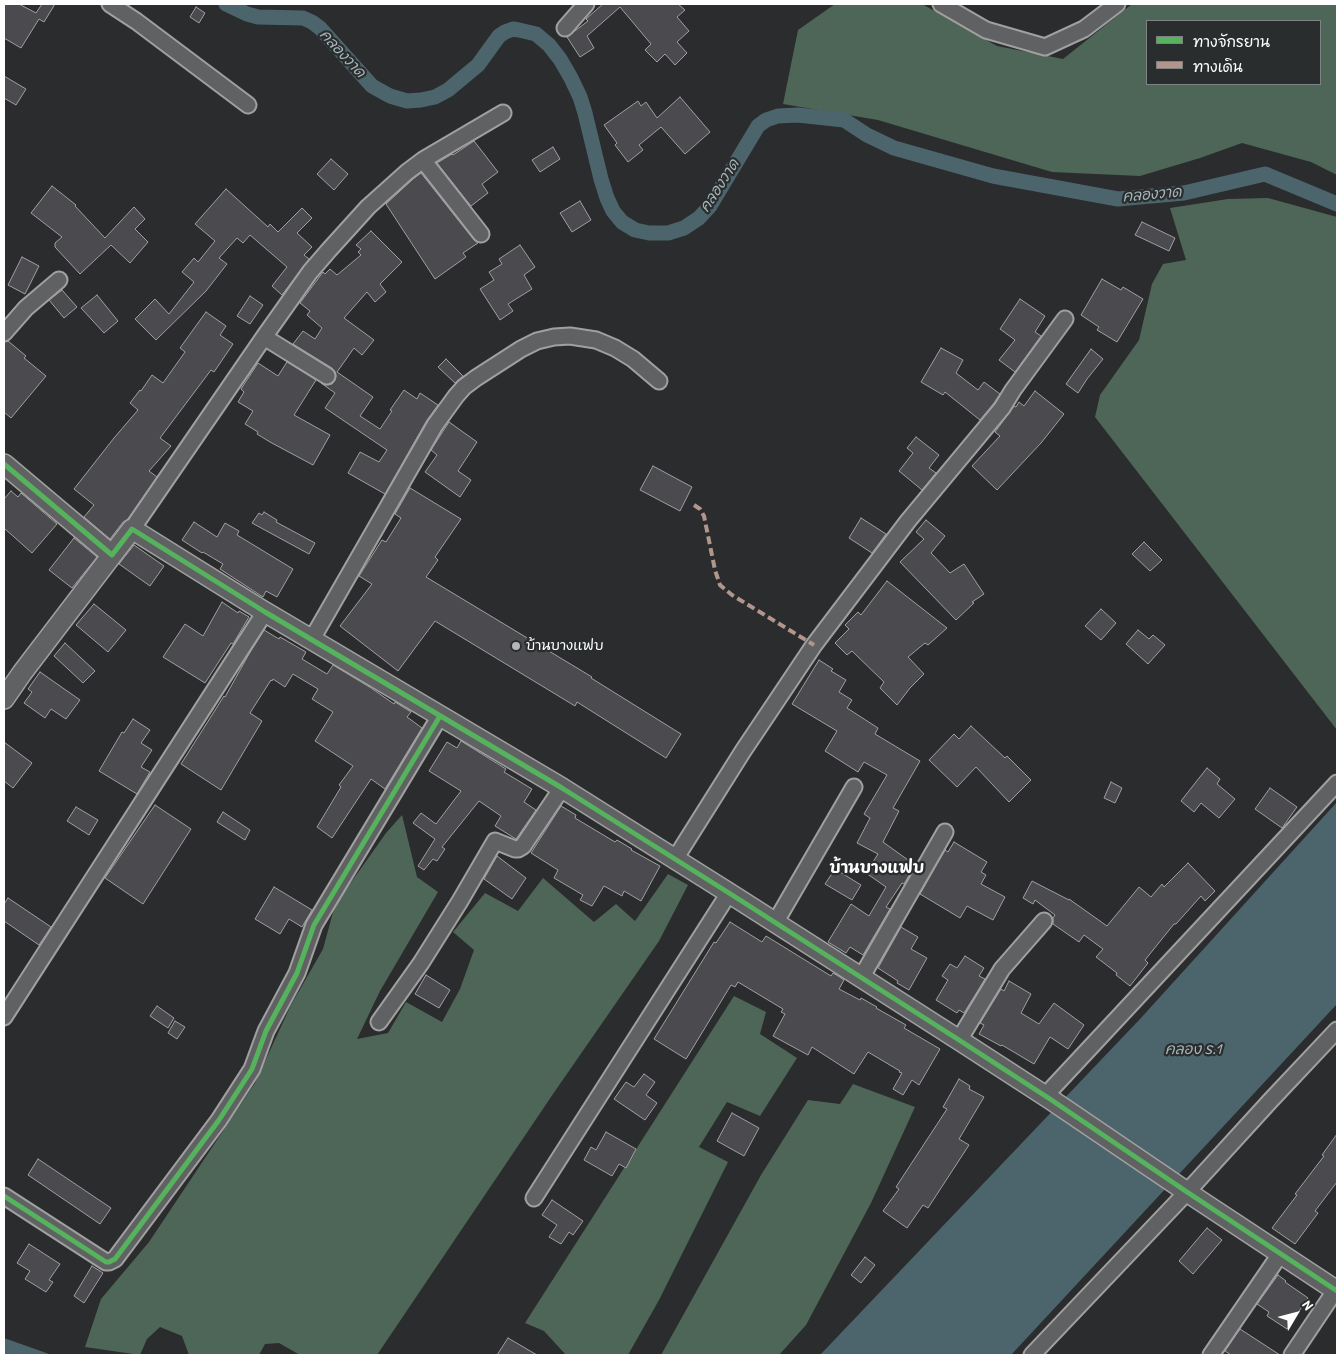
<!DOCTYPE html>
<meta charset="utf-8">
<style>
body{margin:0}
#map{position:relative;width:1341px;height:1359px;overflow:hidden;background:#2b2c2d;font-family:"Patrick Hand","Playpen Sans Thai",sans-serif}
canvas{display:block}
.frame{position:absolute;inset:0;border:5px solid #fff;pointer-events:none}
.legend{position:absolute;left:1146px;top:20px;width:175px;height:65px;box-sizing:border-box;background:#2a2d2e;border:1px solid #7f8182;margin:0;padding:6px 9px;list-style:none;font-size:15px;color:#fff}
.legend li{display:flex;align-items:center;gap:10px;height:25px}
.legend b{width:25px;border:1px solid #7f8182}
.north{position:absolute;left:1271px;top:1289px;width:50px;height:50px;-webkit-text-stroke:4px #2a2d2e;paint-order:stroke;rotate:53deg;font-size:14px;font-weight:700;line-height:20px;text-align:center;color:#fff}
.north::after{content:'';display:block;margin:auto;width:18px;height:22px;background:#fff;clip-path:polygon(50% 0,100% 100%,50% 72%,0 100%)}
</style>
<div id="map">
<canvas width="1341" height="1359"></canvas>
<div class="frame"></div>
<ul class="legend">
<li><b style="height:6px;background:#56b35d"></b>ทางจักรยาน</li>
<li><b style="height:6px;background:#b2968c"></b>ทางเดิน</li>
</ul>
<div class="north">N</div>
</div>
<script>
const ctx = document.querySelector('canvas').getContext('2d');
ctx.lineJoin = 'round';
function fillPath(path, color) {
  ctx.fillStyle = color;
  ctx.fill(path, 'evenodd');
}
function toPath(rows) {
  const path = new Path2D();
  for (const r of rows) {
    path.moveTo(r[0], r[1]);
    for (let i = 2; i < r.length; i += 2) path.lineTo(r[i], r[i + 1]);
  }
  return path;
}
function strokePath(path, color, width, dash) {
  ctx.strokeStyle = color;
  ctx.lineWidth = width;
  ctx.lineCap = dash ? 'butt' : 'round';
  ctx.setLineDash(dash || []);
  ctx.stroke(path);
}
function write(font, color, halo, rows, align = 'center') {
  ctx.font = font + ' "Patrick Hand","Playpen Sans Thai",sans-serif';
  ctx.lineWidth = 4.5;
  ctx.setLineDash([]);
  ctx.textBaseline = 'middle';
  ctx.strokeStyle = halo;
  ctx.fillStyle = color;
  for (const [text, x, y, turn = 0] of rows) {
    ctx.save();
    ctx.translate(x, y);
    ctx.rotate((+turn || 0) * Math.PI / 180);
    ctx.textAlign = isNaN(turn) ? turn : align;
    if (halo) ctx.strokeText(text, 0, 0);
    ctx.fillText(text, 0, 0);
    ctx.restore();
  }
}
fillPath(toPath([
 [835,4,922,4,997,46,1063,59,1132,4,1337,4,1337,175,1311,162,1242,143,1200,158,1140,176,1052,172,878,120,783,104,798,30],
 [1147,21,1320,21,1320,84,1147,84],
 [1268,198,1337,217,1337,730,1095,417,1100,395,1139,340,1152,284,1163,264,1186,260,1170,208,1228,199],
 [402,815,417,877,438,892,380,991,357,1039,388,1033,406,1002,442,1022,460,989,474,950,453,932,485,893,518,911,543,878,594,922,616,904,635,921,668,874,688,885,659,941,553,1094,377,1355,300,1355,279,1343,265,1344,259,1355,189,1355,182,1336,160,1327,147,1339,140,1355,85,1347,101,1299,149,1242,255,1083,291,1005,323,949,335,905,386,833],
 [734,996,766,1012,760,1034,797,1058,760,1116,727,1102,699,1147,728,1162,659,1300,628,1355,566,1355,544,1331,525,1323],
 [853,1084,915,1107,871,1203,806,1325,779,1355,661,1355,761,1175,808,1100,840,1104]
]), '#4e6657');
fillPath(toPath([
 [1337,802,1337,1004,1011,1355,820,1355,1140,1019],
 [4,1338,52,1355,4,1355]
]), '#4c656d');
strokePath(toPath([
 [226,4,247,14,258,17,303,18,312,22,320,28,372,86,390,96,407,101,421,100,435,97,448,90,478,65,499,36,505,32,513,29,519,30,536,34,549,45,560,59,571,78,580,97,585,113,601,179,607,198,613,211,622,222,635,230,649,233,668,233,684,228,699,218,710,206,758,126,766,120,778,116,798,115,844,120,867,135,894,148,993,176,1118,199,1184,193,1265,174,1337,204]
]), '#4c656d', 15);
const building = toPath([
 [4,4,19,4,36,13,42,4,55,4,44,22,39,19,21,48,4,38,4,4],
 [603,4,678,4,685,10,677,17,689,31,677,42,687,53,675,65,665,54,657,62,645,50,651,44,620,7,587,36,594,48,580,57,567,37,588,21,586,19,603,4],
 [196,7,205,13,199,23,190,17,196,7],
 [4,76,26,89,16,105,4,98,4,76],
 [680,97,710,132,685,154,661,127,639,145,643,150,628,162,615,145,617,143,604,125,638,101,641,106,646,102,657,118,680,97],
 [474,141,498,172,482,184,488,193,471,206,437,163,452,154,453,155,474,141],
 [553,147,560,159,540,172,532,160,553,147],
 [331,159,348,174,334,190,317,174,331,159],
 [421,173,474,240,478,243,463,253,466,257,435,279,386,204,413,179,421,173],
 [52,186,76,205,75,206,105,238,134,207,145,219,135,229,148,242,130,263,111,245,80,274,55,247,55,243,62,237,31,213,52,186],
 [226,189,268,227,270,224,278,232,302,208,312,218,297,233,312,247,304,255,309,259,282,295,272,286,287,267,250,235,243,243,237,238,219,258,227,264,206,291,156,340,135,319,155,299,169,314,194,282,182,272,194,258,198,262,215,241,195,224,226,189],
 [580,201,591,220,572,232,560,213,580,201],
 [1142,222,1175,238,1169,251,1135,235,1142,222],
 [371,231,402,262,380,284,386,292,375,302,367,292,344,318,374,340,362,355,354,348,337,372,373,397,360,416,380,429,392,411,390,410,404,390,417,399,420,393,438,405,427,420,385,494,348,473,360,452,379,462,387,450,325,408,335,393,321,383,326,385,332,384,335,380,336,376,335,372,332,368,293,344,303,331,315,339,322,328,307,315,310,311,300,303,323,272,325,274,330,269,337,275,361,255,358,252,361,249,356,245,371,231],
 [520,245,535,267,524,275,532,289,508,304,513,311,500,320,480,289,494,280,489,272,502,264,499,259,520,245],
 [22,257,39,266,25,294,8,285,22,257],
 [1102,279,1121,290,1123,287,1143,299,1117,342,1097,330,1099,327,1081,315,1102,279],
 [62,290,77,307,64,318,49,300,62,290],
 [97,295,118,321,104,333,81,308,97,295],
 [250,296,263,305,250,324,237,316,250,296],
 [1020,299,1045,316,1035,332,1041,336,1015,372,999,360,1015,340,1000,329,1020,299],
 [206,312,226,326,220,335,233,344,214,372,211,370,160,438,171,446,149,471,157,477,128,519,123,522,110,539,84,517,94,505,74,489,114,438,138,410,130,403,140,390,141,391,152,375,163,383,185,352,180,348,206,312],
 [8,341,26,356,24,358,46,376,11,418,4,412,4,342,8,341],
 [941,348,963,360,956,373,978,390,984,382,1000,394,994,403,980,420,945,392,943,395,921,382,941,348],
 [1091,349,1103,359,1087,379,1078,393,1066,384,1091,349],
 [446,359,463,376,455,383,438,367,446,359],
 [287,362,316,380,294,415,330,435,313,465,270,442,257,434,258,432,245,424,253,411,238,402,244,392,241,389,258,363,278,376,287,362],
 [1035,391,1064,414,1041,443,997,490,972,466,1000,436,995,432,1014,406,1016,407,1019,402,1024,406,1035,391],
 [449,422,477,442,458,471,471,480,460,497,425,472,437,455,431,450,449,422],
 [916,437,939,455,929,468,936,473,922,490,899,471,913,453,907,448,916,437],
 [653,466,692,487,680,511,640,490,653,466],
 [410,488,461,519,435,557,438,560,426,577,592,677,591,678,681,734,666,758,577,702,575,706,435,621,398,671,340,626,372,584,359,576,382,540,386,542,401,518,395,514,410,488],
 [11,491,18,497,21,493,57,524,32,553,4,528,4,499,11,491],
 [264,512,277,520,276,522,315,543,309,554,252,523,259,513,262,515,264,512],
 [861,518,886,534,872,553,849,538,861,518],
 [926,520,945,536,931,553,950,573,964,564,984,594,972,602,974,603,956,620,900,562,924,539,916,532,926,520],
 [194,522,217,537,225,523,239,531,237,535,293,569,277,597,266,591,263,597,220,569,223,564,203,552,202,553,182,540,194,522],
 [74,538,97,557,72,588,49,570,74,538],
 [1144,542,1162,560,1150,571,1132,554,1144,542],
 [134,545,164,566,150,586,119,564,134,545],
 [887,581,947,628,928,645,925,643,908,657,924,674,910,688,897,705,880,688,884,682,852,651,847,655,835,643,849,629,845,625,858,612,861,615,887,581],
 [222,602,238,613,239,611,249,617,233,644,231,643,205,683,163,657,185,624,203,636,222,602],
 [94,604,126,630,108,652,76,625,94,604],
 [1101,609,1116,623,1101,640,1085,626,1101,609],
 [264,630,279,639,280,637,306,652,302,659,327,674,333,665,371,688,394,704,395,702,411,712,407,717,422,728,385,789,371,779,332,838,317,827,341,787,339,785,353,766,315,741,333,712,312,699,318,689,293,674,285,687,273,679,272,681,271,680,250,713,262,721,221,790,181,764,224,696,225,697,249,654,264,630],
 [1138,630,1149,639,1153,635,1165,645,1148,664,1126,644,1138,630],
 [65,643,95,671,83,683,54,656,65,643],
 [819,660,833,669,831,671,846,680,839,692,852,700,847,708,878,728,875,734,920,761,893,808,899,811,883,842,915,865,904,884,902,883,886,907,890,909,863,955,850,947,846,953,828,942,851,904,869,916,886,887,866,873,878,854,857,843,870,818,864,814,887,775,864,762,858,772,825,751,837,731,792,704,819,660],
 [40,672,80,700,66,719,51,709,45,718,24,703,32,692,28,689,40,672],
 [133,719,150,730,141,743,152,750,141,767,150,772,137,794,99,771,122,732,124,733,133,719],
 [971,726,1005,758,1007,756,1031,780,1009,802,976,767,957,787,929,760,954,734,959,739,971,726],
 [461,741,506,769,504,772,532,789,524,802,536,810,516,839,495,826,501,816,479,801,442,847,445,849,437,861,433,859,424,870,418,866,435,839,413,823,421,813,436,824,461,791,429,771,447,742,457,748,461,741],
 [4,742,32,763,13,788,4,781,4,742],
 [1207,768,1220,779,1217,784,1235,799,1219,818,1201,803,1194,812,1181,801,1207,768],
 [1111,782,1122,788,1115,803,1104,798,1111,782],
 [1270,788,1297,807,1282,828,1255,809,1270,788],
 [155,805,191,829,143,904,105,878,155,805],
 [561,806,576,815,575,818,615,842,617,840,632,849,631,850,660,866,641,901,624,891,622,896,604,886,592,906,580,900,583,895,554,878,558,870,531,853,561,806],
 [76,807,98,820,89,835,67,821,76,807],
 [223,812,250,830,245,840,217,822,223,812],
 [954,842,987,862,981,872,986,875,981,884,1005,897,993,920,967,906,960,918,920,894,945,850,948,852,954,842],
 [497,856,526,878,512,899,484,879,497,856],
 [1188,863,1215,891,1205,901,1201,896,1176,924,1174,924,1145,960,1148,963,1130,986,1116,975,1117,973,1096,957,1103,949,1084,935,1079,942,1053,924,1053,918,1055,915,1035,900,1033,904,1023,898,1032,881,1069,900,1069,899,1107,926,1139,887,1151,897,1162,884,1164,887,1188,863],
 [835,869,861,885,852,900,825,884,835,869],
 [274,887,312,910,302,927,289,919,280,934,255,919,274,887],
 [8,898,51,927,39,945,4,921,4,904,8,898],
 [730,922,762,942,766,936,831,976,833,973,838,976,844,980,839,989,860,1000,861,998,877,1007,876,1008,906,1025,904,1028,940,1049,919,1085,912,1080,903,1095,893,1089,902,1073,899,1072,900,1071,868,1052,854,1074,812,1047,808,1055,773,1036,785,1014,781,1012,783,1009,738,982,735,987,731,985,686,1059,654,1039,714,942,716,943,730,922],
 [901,927,918,937,911,949,927,958,909,990,897,983,898,981,878,968,901,927],
 [965,956,984,968,979,976,985,979,964,1013,959,1010,957,1013,936,1000,948,980,942,976,950,964,957,968,965,956],
 [426,975,450,990,439,1008,415,994,426,975],
 [1009,981,1031,994,1021,1013,1039,1024,1054,1003,1084,1025,1068,1049,1050,1037,1034,1064,1002,1045,1001,1046,979,1034,984,1025,980,1023,1001,989,1004,991,1009,981],
 [157,1006,174,1018,168,1028,150,1016,157,1006],
 [175,1021,185,1027,177,1039,168,1033,175,1021],
 [644,1074,655,1082,646,1095,657,1103,645,1120,614,1099,626,1082,634,1087,644,1074],
 [959,1079,970,1086,969,1089,984,1097,959,1139,969,1145,928,1208,923,1205,907,1228,883,1211,899,1189,896,1187,947,1109,943,1107,959,1079],
 [732,1113,759,1128,744,1156,717,1141,732,1113],
 [606,1132,636,1149,626,1168,619,1164,612,1176,584,1160,591,1147,596,1150,606,1132],
 [1337,1134,1337,1182,1315,1211,1318,1213,1295,1244,1272,1228,1297,1195,1295,1194,1324,1156,1322,1155,1337,1134],
 [38,1159,111,1208,100,1224,28,1175,38,1159],
 [552,1200,583,1221,573,1235,569,1232,561,1244,549,1237,557,1225,542,1215,552,1200],
 [1207,1228,1222,1240,1193,1274,1179,1261,1207,1228],
 [29,1244,60,1264,49,1280,53,1282,46,1292,25,1279,30,1271,17,1263,29,1244],
 [865,1257,875,1265,861,1283,851,1275,865,1257],
 [92,1266,103,1273,84,1303,74,1296,92,1266],
 [1278,1275,1286,1281,1285,1282,1308,1298,1287,1329,1267,1316,1269,1312,1257,1304,1278,1275],
 [1240,1329,1280,1355,1231,1355,1225,1351,1240,1329],
 [508,1338,537,1355,497,1355,508,1338]
]);
fillPath(building, '#4b4b4f');
strokePath(building, '#a0a0a0', 1);
const minor = toPath([
 [110,4,136,21,248,105],
 [941,4,986,30,1045,47,1084,29,1117,4],
 [565,28,586,4],
 [423,160,481,234],
 [4,333,26,308,59,280],
 [264,337,327,376],
 [132,529,264,337,310,272,329,250,368,207,407,172,423,160,503,113],
 [312,639,435,425,456,396,464,387,476,378,521,349,537,341,554,337,570,336,596,340,615,348,633,359,659,381],
 [675,859,743,751,814,645,908,521,1002,408,1013,390,1065,319],
 [775,923,854,787],
 [861,978,945,832],
 [4,1017,265,612],
 [379,1022,421,963,460,901,495,841,515,849,518,849,523,846,562,788],
 [959,1040,1002,969,1044,921],
 [1045,1096,1337,783],
 [4,1196,106,1262,109,1262,115,1259,219,1120,252,1069,266,1031,297,973,314,925,440,716],
 [534,1198,729,893],
 [1032,1355,1187,1192,1271,1100,1337,1030],
 [1211,1355,1281,1253],
 [1292,1355,1337,1288]
]);
const tertiary = toPath([
 [4,464,112,555,132,529,265,612,562,788,729,893,959,1040,1050,1099,1187,1192,1337,1291],
 [4,699,22,673,112,555]
]);
strokePath(minor, '#a0a0a0', 19);
strokePath(tertiary, '#a0a0a0', 22);
strokePath(minor, '#606162', 15);
strokePath(tertiary, '#606162', 19);
strokePath(toPath([
 [694,505,700,509,704,516,715,570,720,585,732,595,814,645]
]), '#b2968c', 4, [8, 4]);
strokePath(toPath([
 [4,464,112,555,132,529,265,612,562,788,729,893,959,1040,1050,1099,1187,1192,1337,1291],
 [4,1196,106,1262,109,1262,115,1259,219,1120,252,1069,266,1031,297,973,314,925,440,716]
]), '#56b35d', 5);
for (const [x, y, r, color] of [
 [516,646,5,"#b5b5b6"]
]) {
  const dot = new Path2D();
  dot.arc(x, y, r, 0, 2 * Math.PI);
  ctx.fillStyle = color;
  ctx.fill(dot);
  strokePath(dot, '#2a2d2e', 2);
}
write('14px', '#fff', '#2a2d2e', [
 ["บ้านบางแฟบ",526,646]
], 'left');
write('italic 15px', '#a7b5b9', '#2a2d2e', [
 ["คลองวาด",342,54,47],
 ["คลองวาด",720,186,-57],
 ["คลองวาด",1152,195,-5],
 ["คลอง ร.1",1193,1050]
]);
write('bold 16px', '#fff', '#2a2d2e', [
 ["บ้านบางแฟบ",877,869]
]);
</script>
